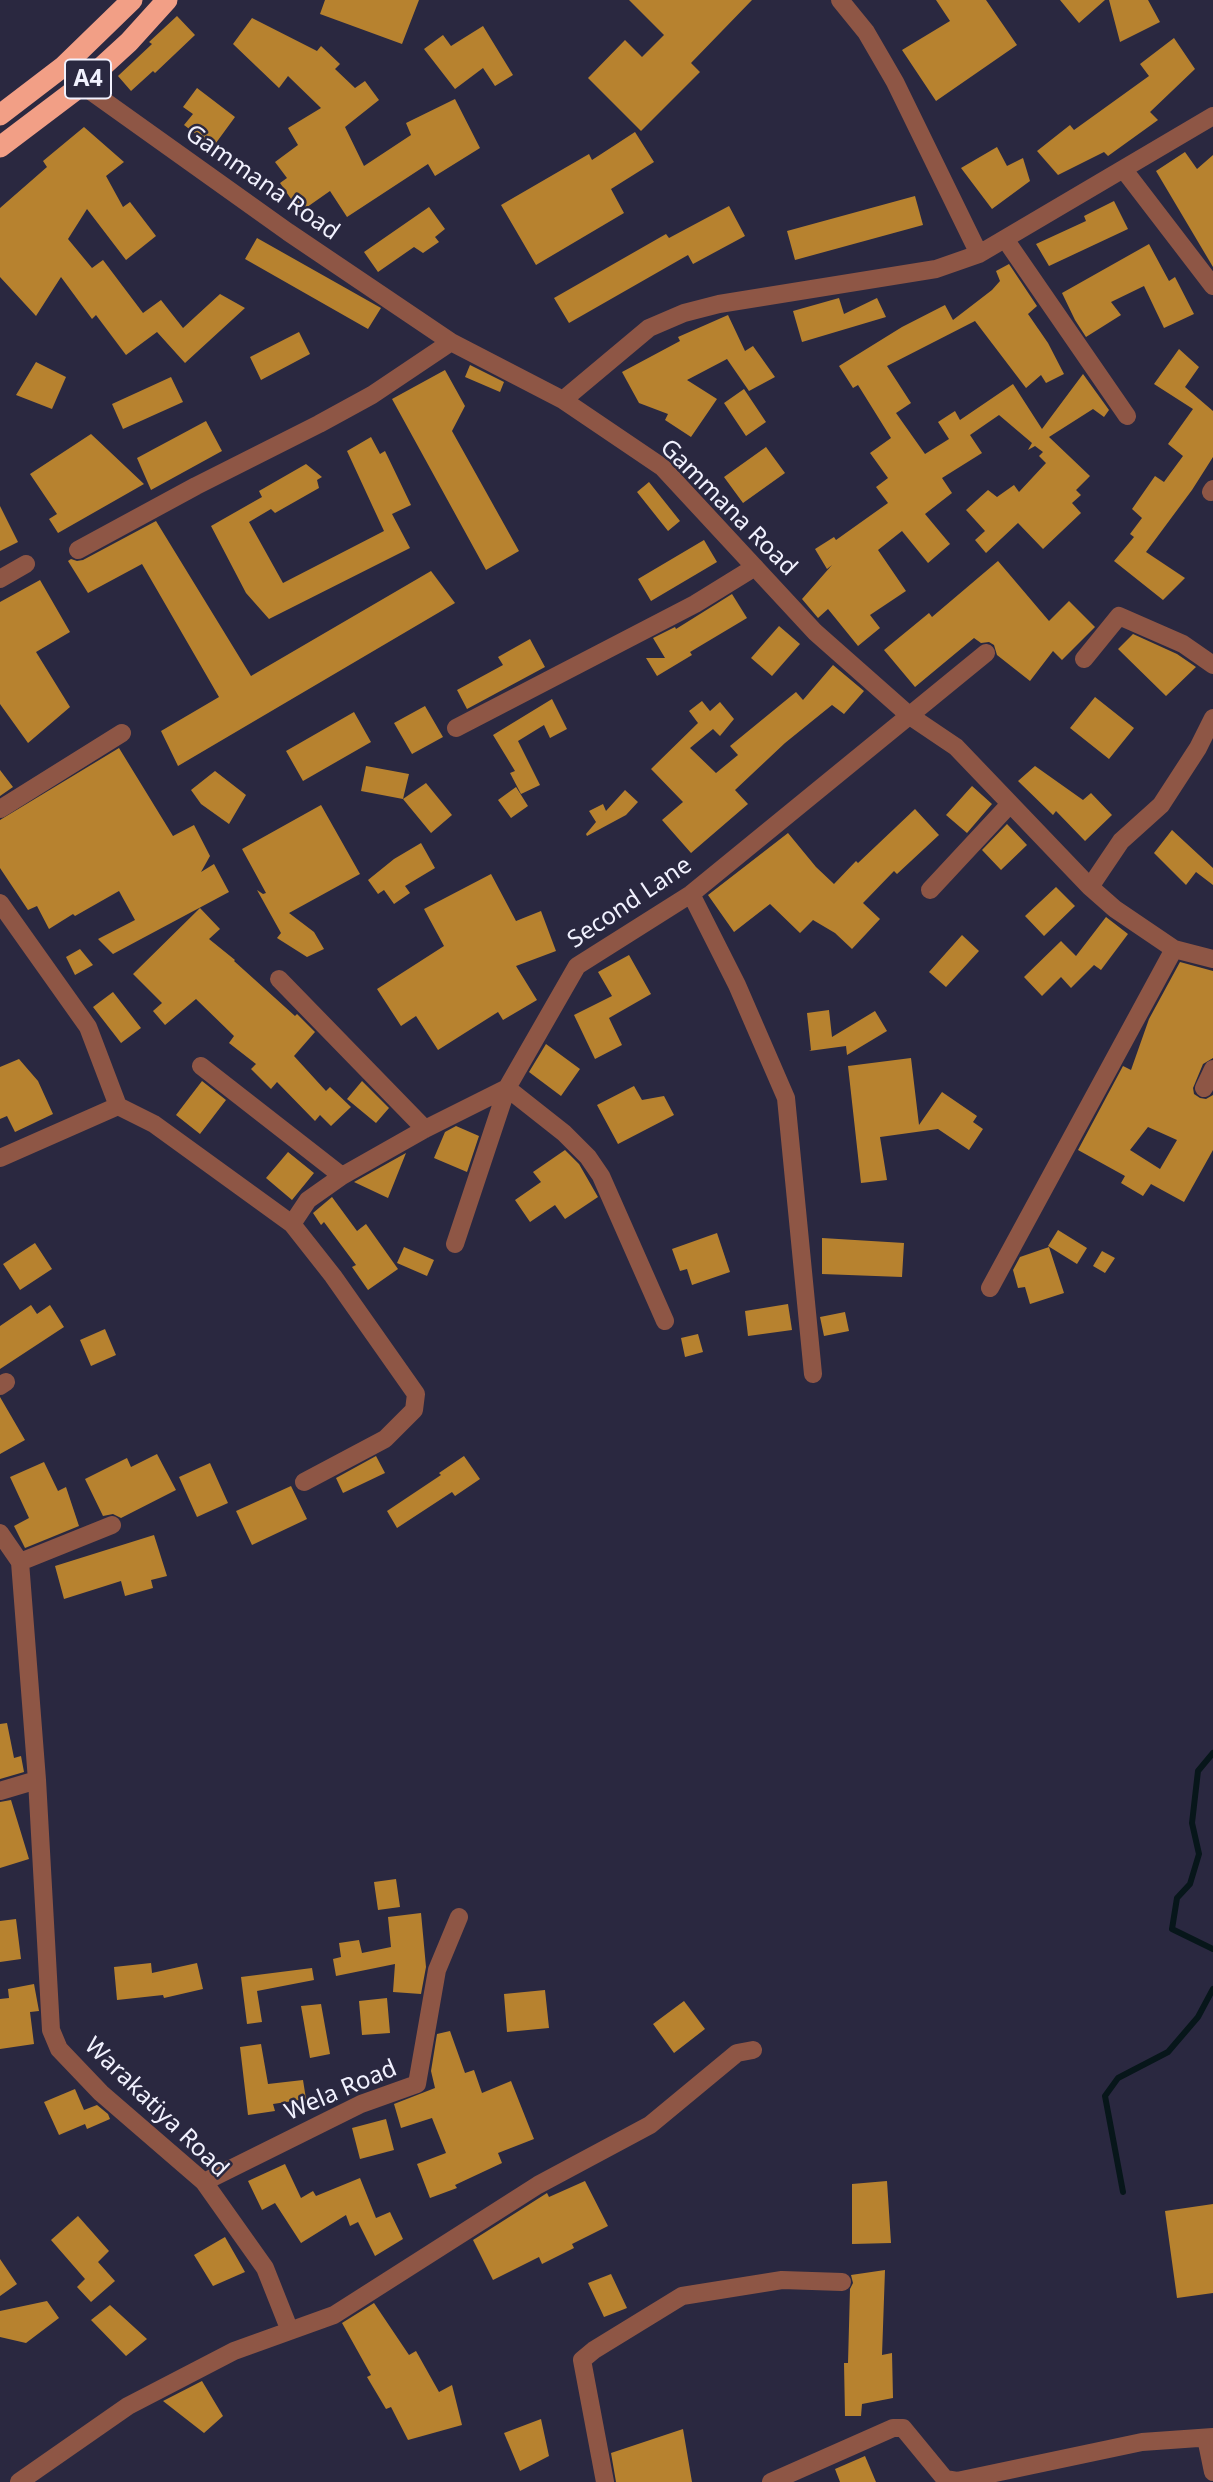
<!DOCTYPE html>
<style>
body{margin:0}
canvas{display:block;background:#2a2840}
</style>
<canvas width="1213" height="2482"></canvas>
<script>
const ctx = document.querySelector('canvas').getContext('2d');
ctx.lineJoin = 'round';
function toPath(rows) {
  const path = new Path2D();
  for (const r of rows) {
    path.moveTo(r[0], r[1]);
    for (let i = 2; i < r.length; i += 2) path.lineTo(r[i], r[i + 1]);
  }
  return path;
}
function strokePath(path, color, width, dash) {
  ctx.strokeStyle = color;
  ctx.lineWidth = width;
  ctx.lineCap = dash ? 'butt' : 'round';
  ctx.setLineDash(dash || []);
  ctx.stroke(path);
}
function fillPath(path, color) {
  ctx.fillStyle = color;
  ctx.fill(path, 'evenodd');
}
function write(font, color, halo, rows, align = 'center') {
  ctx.font = font + ' "Noto Sans",sans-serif';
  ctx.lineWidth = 5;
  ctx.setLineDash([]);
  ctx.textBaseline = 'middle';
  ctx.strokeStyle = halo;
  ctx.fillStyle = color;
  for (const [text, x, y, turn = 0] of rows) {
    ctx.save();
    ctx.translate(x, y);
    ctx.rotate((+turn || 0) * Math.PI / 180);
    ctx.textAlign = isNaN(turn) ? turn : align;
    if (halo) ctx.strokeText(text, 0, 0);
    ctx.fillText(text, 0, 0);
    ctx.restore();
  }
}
strokePath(toPath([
 [1213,1753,1198,1771,1192,1823,1199,1854,1190,1884,1177,1898,1172,1929,1213,1949],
 [1123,2192,1105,2096,1118,2078,1168,2052,1198,2017,1213,1989]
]), '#07161a', 6);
fillPath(toPath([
 [325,0,419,0,402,44,320,14],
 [629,0,752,0,691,63,700,72,641,131,588,78,625,40,642,57,664,35],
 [936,0,986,0,1017,45,936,101,902,50,950,21],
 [1060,0,1105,0,1079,23],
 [1109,0,1148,0,1160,22,1120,42],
 [177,16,195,35,155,73,153,71,131,91,118,76,152,44,149,42],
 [252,18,317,51,321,46,340,64,335,69,355,88,365,81,379,100,345,127,364,166,411,135,406,123,455,99,480,148,435,176,428,164,347,217,330,191,300,212,280,183,287,178,275,162,298,145,288,128,321,108,288,76,279,88,233,44],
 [483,26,513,75,495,86,483,68,455,89,424,49,443,35,451,46],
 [1174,38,1195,69,1150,112,1158,120,1108,156,1104,152,1058,175,1037,151,1070,125,1074,130,1149,76,1140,64],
 [197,88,235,117,213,147,184,125,193,114,183,107],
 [84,127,124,162,106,176,123,207,130,202,156,236,126,260,87,209,68,239,92,268,103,260,143,313,161,300,183,328,220,294,245,308,185,363,157,332,126,355,96,315,92,319,61,277,36,316,0,277,0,208,47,167,43,161],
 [635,132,654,162,611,189,624,213,536,265,501,205,589,154,592,160],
 [997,147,1007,166,1023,158,1030,181,992,209,961,168],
 [1185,152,1197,169,1213,155,1213,267,1156,171],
 [915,196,923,225,795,260,787,231],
 [1114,201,1128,229,1049,266,1036,244,1086,221,1084,216],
 [729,206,745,236,693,264,688,255,569,323,554,298,666,234,669,238],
 [429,207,445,229,435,237,439,242,423,253,414,247,378,272,364,252],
 [257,238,381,308,368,329,245,259],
 [1149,244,1169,281,1175,277,1194,314,1164,328,1144,286,1111,302,1121,315,1086,337,1075,320,1062,293],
 [1009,264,1037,306,1028,314,1048,343,1064,374,1046,383,1041,375,1026,388,975,321,887,366,911,403,896,413,925,454,949,439,938,422,955,411,960,420,1013,384,1042,429,1083,374,1109,410,1104,417,1093,409,1049,437,1090,476,1076,490,1081,495,1072,503,1081,513,1043,549,1018,523,986,553,975,540,985,531,966,510,988,490,997,497,1014,485,1019,492,1046,463,1039,456,1043,452,1035,446,1028,450,1032,443,999,415,970,435,982,453,942,478,952,493,925,514,950,544,928,563,902,531,878,550,906,591,870,615,880,628,858,646,828,609,818,618,802,599,832,565,827,569,815,549,834,537,836,540,888,503,876,487,888,478,870,453,891,438,858,385,853,388,839,366,902,327,945,305,953,320,992,290,1000,281,996,271],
 [839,298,844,314,877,298,886,317,802,342,793,311],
 [728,315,745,351,753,346,775,377,749,391,727,359,687,380,717,399,691,437,665,420,668,414,639,403,622,372,680,341,678,337],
 [299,332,310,354,261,380,250,357],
 [1179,349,1199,367,1185,387,1213,411,1213,457,1192,490,1146,552,1185,578,1163,600,1114,561,1134,537,1130,534,1142,518,1132,509,1155,476,1164,482,1183,456,1168,444,1193,409,1154,384],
 [36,362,66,377,52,409,16,395],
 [470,365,504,382,500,392,465,377],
 [445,370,465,406,452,431,519,551,486,570,392,399],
 [171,377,183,402,123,429,112,404],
 [744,389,766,422,746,436,724,403],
 [206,421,222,451,151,490,137,458],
 [91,434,144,484,58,533,49,519,57,514,30,474],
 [371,437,380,454,385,451,411,505,392,514,410,548,269,619,246,593,211,526,262,497,259,491,306,464,322,477,317,480,319,488,275,513,271,509,249,522,283,583,384,531,347,451],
 [766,447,785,473,743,503,724,477],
 [649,482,680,521,668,531,637,492],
 [0,506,18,542,0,551],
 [156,521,251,676,431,571,455,603,178,766,161,731,219,697,142,564,88,593,68,561,71,559,77,561,83,560],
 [704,540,717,562,651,601,638,579],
 [998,561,1049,621,1069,601,1095,627,1062,660,1053,651,1030,681,997,655,994,645,989,642,981,643,974,638,915,687,884,650,929,613,932,617],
 [40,580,70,632,36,652,70,707,28,743,0,704,0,602],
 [732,594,747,618,690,652,692,655,657,676,646,658,665,658,653,638,675,627,676,629],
 [779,626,800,644,772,676,751,658],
 [1133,634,1177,654,1196,667,1166,696,1118,649],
 [530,639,545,667,467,709,457,690,503,665,498,657],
 [833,665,864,691,844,714,832,705,785,743,735,790,748,804,691,853,662,820,683,802,651,769,698,723,689,711,702,701,710,711,720,702,734,719,720,736,713,729,690,748,716,773,738,755,730,746,796,692,803,700],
 [1095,697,1134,728,1109,759,1070,728],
 [552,699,567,729,550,738,544,725,518,741,540,785,521,794,510,773,515,771,493,735],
 [425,706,443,737,412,754,394,723],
 [354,712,371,742,303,781,286,751],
 [119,748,173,836,194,825,210,856,201,872,214,864,229,892,113,954,98,939,135,920,119,891,75,916,73,914,49,929,37,906,28,910,0,868,0,820],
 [366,766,409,774,403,799,361,791],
 [1035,766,1083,800,1091,793,1112,815,1085,841,1056,811,1053,815,1018,781],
 [0,770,13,787,0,796],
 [215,771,246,795,229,824,201,804,191,790],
 [426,783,452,815,431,833,403,799],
 [972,786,992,804,967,833,946,815],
 [516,787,528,806,511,818,498,800],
 [625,790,638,802,626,815,587,836,586,834,596,822,589,811,603,804,606,811],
 [321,805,360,874,289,913,314,932,324,949,307,957,277,938,281,933,257,890,263,894,266,893,242,849],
 [915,809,939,835,897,874,894,871,863,903,880,919,852,949,835,933,813,920,800,933,770,904,734,932,708,895,788,833,816,867,834,884,856,861,858,863],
 [1007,824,1027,845,1001,870,982,850],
 [1172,830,1213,868,1213,885,1196,872,1186,885,1154,853],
 [421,843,435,868,405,886,410,893,394,904,384,890,378,894,368,880,394,859],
 [491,874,516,921,541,911,556,951,516,966,537,1000,503,1020,498,1012,438,1050,416,1016,401,1026,377,989,444,946,424,909],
 [1056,887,1075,906,1044,936,1025,916],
 [200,908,220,929,209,939,235,960,234,961,295,1016,297,1014,315,1032,294,1056,326,1091,330,1087,351,1107,331,1126,320,1115,315,1121,277,1082,271,1089,251,1069,256,1064,229,1043,234,1036,196,999,165,1025,153,1011,162,1003,133,974],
 [1106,917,1128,934,1101,970,1094,965,1071,988,1061,977,1042,996,1024,977,1061,941,1076,956],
 [962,935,979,951,946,987,929,972],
 [80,949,93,965,75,975,66,957],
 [629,955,651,994,609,1018,622,1045,595,1059,574,1015,612,996,598,972],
 [1180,962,1213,971,1213,1058,1203,1064,1193,1088,1194,1094,1200,1098,1206,1099,1213,1095,1213,1150,1184,1202,1151,1184,1143,1196,1121,1183,1125,1176,1078,1150,1123,1066,1131,1070,1149,1019],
 [1148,1127,1177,1140,1160,1169,1130,1150],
 [113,992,141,1028,121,1043,93,1007],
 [829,1010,832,1037,875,1011,887,1031,847,1055,846,1046,809,1051,811,1050,807,1013],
 [546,1044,580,1069,561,1096,529,1072],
 [911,1058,919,1125,942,1092,977,1116,973,1122,983,1129,969,1150,938,1129,880,1137,887,1180,861,1183,848,1066],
 [19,1059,38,1081,53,1114,15,1132,7,1116,0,1119,0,1067],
 [202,1081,226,1100,200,1134,176,1115],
 [362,1081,389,1108,376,1123,347,1099],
 [634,1086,642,1100,664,1096,674,1115,618,1144,597,1105],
 [456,1126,479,1136,467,1172,434,1158,445,1132],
 [565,1150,579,1164,598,1197,565,1219,555,1205,530,1222,515,1200,541,1182,533,1172],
 [288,1152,314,1173,292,1200,266,1178],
 [406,1153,388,1198,354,1182],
 [332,1197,357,1231,366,1224,398,1269,368,1290,352,1267,356,1265,324,1222,321,1225,313,1213],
 [1058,1230,1087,1248,1077,1264,1048,1246],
 [717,1233,730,1272,692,1285,687,1269,680,1271,672,1249],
 [822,1238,904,1243,902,1277,822,1274],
 [35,1243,52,1269,20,1290,3,1264],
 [404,1247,434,1260,427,1276,397,1263],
 [1049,1247,1064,1293,1030,1304,1025,1287,1018,1288,1013,1270,1020,1257],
 [1102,1251,1115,1258,1105,1273,1093,1266],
 [788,1304,792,1330,748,1336,745,1311],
 [31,1305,37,1314,50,1305,64,1327,0,1369,0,1326],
 [845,1312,849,1331,824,1336,820,1317],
 [105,1329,116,1355,91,1366,80,1340],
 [698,1334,703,1352,685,1357,681,1338],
 [0,1397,25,1440,0,1454],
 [157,1454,176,1490,121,1518,113,1514,103,1516,85,1479,127,1458,131,1467],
 [376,1456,385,1473,343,1493,336,1478],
 [464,1456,480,1479,455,1496,452,1492,397,1528,387,1511,441,1475,439,1473],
 [44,1462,58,1491,66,1487,79,1526,25,1548,14,1526,29,1518,10,1477],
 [210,1463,228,1503,197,1517,179,1477],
 [291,1486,307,1519,252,1545,236,1511],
 [154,1535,167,1576,151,1580,153,1588,125,1596,121,1581,64,1599,55,1566],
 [7,1723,14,1758,21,1756,24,1772,0,1779,0,1724],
 [11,1800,29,1859,0,1868,0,1802],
 [396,1879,400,1907,378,1910,374,1882],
 [421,1913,426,1967,421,1994,393,1992,395,1964,336,1976,333,1959,341,1957,339,1943,359,1940,362,1953,391,1947,388,1917],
 [16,1919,21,1959,0,1962,0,1921],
 [151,1963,152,1973,197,1963,203,1989,164,1998,163,1995,117,2000,114,1967],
 [312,1968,314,1980,257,1991,262,2022,247,2024,241,1977],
 [34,1984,39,2011,30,2012,34,2044,0,2049,0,1999,9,1998,8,1989],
 [545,1990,549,2028,507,2032,504,1994],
 [387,1998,390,2033,362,2035,359,2001],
 [684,2001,705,2029,674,2053,653,2024],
 [321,2004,330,2054,310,2058,301,2006],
 [450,2031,465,2073,474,2070,482,2093,511,2081,534,2139,498,2153,502,2163,455,2185,457,2188,430,2198,417,2164,446,2153,432,2118,401,2128,394,2104,435,2088,431,2071,437,2034],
 [261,2044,268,2084,303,2080,306,2099,273,2104,275,2111,248,2115,240,2047],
 [75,2089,84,2110,97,2105,108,2114,110,2119,87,2129,85,2124,59,2135,44,2102],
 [386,2119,394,2150,360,2159,352,2128],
 [285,2164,301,2198,313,2191,316,2196,360,2178,376,2218,390,2212,403,2239,375,2256,358,2222,350,2226,346,2215,301,2243,275,2203,262,2210,248,2181],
 [585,2181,608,2226,572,2244,574,2248,542,2264,539,2257,493,2280,473,2240,547,2193,549,2197],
 [887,2181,891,2243,852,2244,852,2184],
 [1213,2204,1213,2293,1177,2298,1165,2211],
 [78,2216,109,2251,98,2262,115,2281,91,2302,77,2287,85,2279,51,2240],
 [225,2237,245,2272,213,2286,194,2255],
 [0,2259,17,2284,0,2296],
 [885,2270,882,2355,892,2353,893,2398,862,2404,861,2416,845,2416,844,2363,848,2363,850,2289,853,2283,851,2275],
 [611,2274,627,2308,604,2317,588,2283],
 [47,2301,59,2318,26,2343,0,2337,0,2311],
 [374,2303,409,2355,416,2351,439,2392,452,2385,462,2425,408,2440,391,2407,386,2409,367,2377,371,2375,342,2323],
 [110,2305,147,2339,126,2356,91,2320],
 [202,2381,223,2416,204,2433,163,2401],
 [541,2419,549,2456,520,2471,504,2433],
 [683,2429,692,2482,616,2482,611,2453],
 [865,2456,876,2482,840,2482,835,2469]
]), '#b7822f');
strokePath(toPath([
 [840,0,866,32,895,82,979,254],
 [64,66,82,85,288,232,451,342,563,400,662,467,815,632,910,716,956,747,1090,887,1115,909,1174,949,1213,959],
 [1124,170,1213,286],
 [1005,239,1127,416],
 [563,400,649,328,684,313,719,304,936,269,979,254,1213,116],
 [1211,492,1213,489],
 [78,550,196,486,319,424,372,395,451,342],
 [0,579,26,564],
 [1084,659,1119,616,1183,644,1213,665],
 [456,728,695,604,755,567],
 [0,809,122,733],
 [1090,887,1121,841,1161,805,1198,748,1213,718],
 [930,890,1010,804],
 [691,894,737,985,786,1098,813,1374],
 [0,903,88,1027,118,1106,154,1124,292,1224,333,1276,416,1394,414,1410,385,1439,304,1482],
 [279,979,425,1129],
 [201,1066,342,1176],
 [1204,1088,1213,1069],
 [0,1158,118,1106],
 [292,1224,308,1200,342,1176,425,1129,507,1088,577,966,691,894,986,653],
 [455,1244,507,1088,564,1133,588,1157,601,1176,665,1321],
 [990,1288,1174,949],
 [0,1386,6,1382],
 [0,1533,20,1562,37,1780,51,2030,59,2049,101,2093,204,2182,265,2268,290,2331],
 [20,1562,112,1525],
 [0,1791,37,1780],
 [204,2182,361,2104,417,2084,437,1970,459,1917],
 [1206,2438,1213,2472],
 [19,2482,128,2406,234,2351,334,2315,538,2185,650,2125,737,2053,753,2050],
 [605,2482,582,2360,594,2350,682,2296,782,2280,842,2282],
 [771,2482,893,2428,903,2428,945,2479,957,2481,1142,2442,1213,2437]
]), '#8e5645', 18);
strokePath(toPath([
 [0,115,64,66,132,0],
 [0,147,82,85,129,42,167,0]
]), '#f29f86', 21);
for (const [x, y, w] of [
 [88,79,46]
]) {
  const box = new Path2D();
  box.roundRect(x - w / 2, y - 19.5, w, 39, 5);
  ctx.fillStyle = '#2a2840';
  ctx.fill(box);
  strokePath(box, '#f1f1fe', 2);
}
write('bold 23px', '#f1f1fe', null, [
 ["A4",88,79]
]);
write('24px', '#f1f1fe', '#2a2840', [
 ["Gammana Road",262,183,35],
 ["Gammana Road",728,508,45],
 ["Second Lane",630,903,-34],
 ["Wela Road",341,2091,-23],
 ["Warakatiya Road",156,2108,44]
]);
</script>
